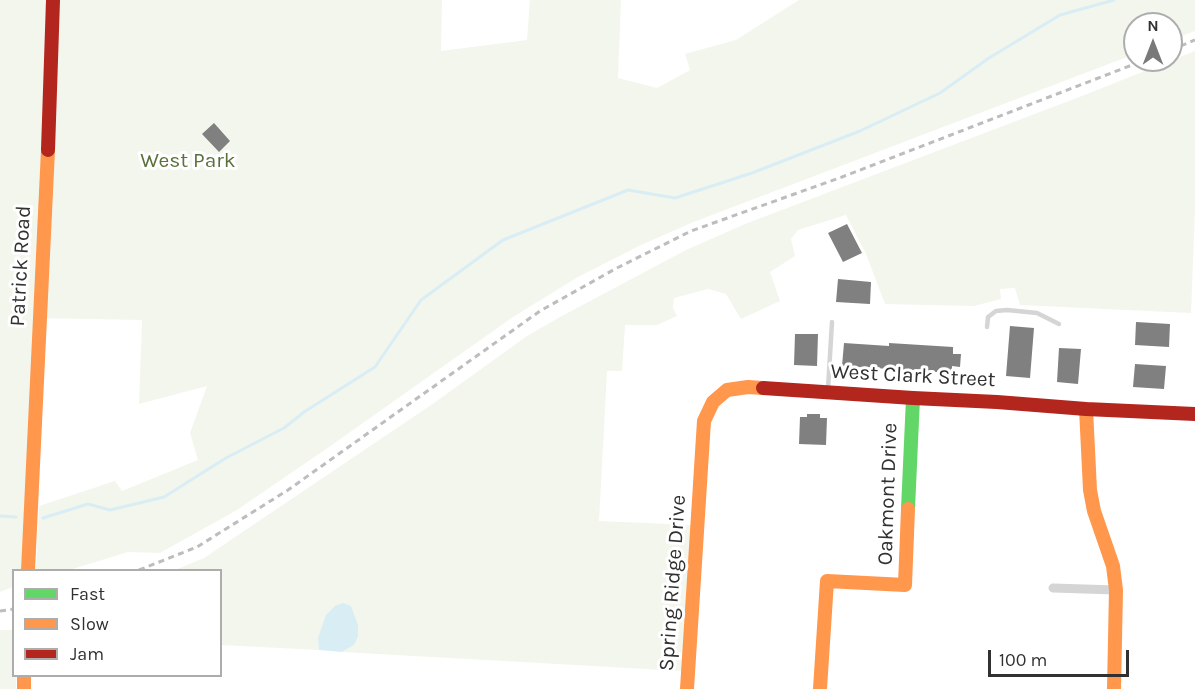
<!DOCTYPE html>
<style>
body{margin:0}
#map{position:relative;width:1195px;height:689px;overflow:hidden;background:#fff;font-family:Karla,sans-serif}
canvas{display:block}
.legend{position:absolute;left:12px;top:569px;width:210px;height:108px;box-sizing:border-box;background:#fff;border:2px solid #adadad;margin:0;padding:8px 10px;list-style:none;font-size:18px;color:#313131}
.legend li{display:flex;align-items:center;gap:12px;height:30px}
.legend b{width:30px;border:2px solid #adadad}
.north{position:absolute;left:1123px;top:12px;width:60px;height:60px;box-sizing:border-box;background:#fff;border:2px solid #adadad;border-radius:50%;rotate:0deg;font-size:16px;font-weight:700;line-height:24px;text-align:center;color:#313131}
.north::after{content:'';display:block;margin:auto;width:21px;height:27px;background:#797979;clip-path:polygon(50% 0,100% 100%,50% 72%,0 100%)}
.scale{position:absolute;left:988px;top:650px;width:141px;height:27px;box-sizing:border-box;border:3px solid #313131;border-top:0;padding-left:8px;font-size:18px;line-height:21px;white-space:nowrap;color:#313131;-webkit-text-stroke:4px #fff;paint-order:stroke}
</style>
<div id="map">
<canvas width="1195" height="689"></canvas>
<ul class="legend">
<li><b style="height:8px;background:#63d668"></b>Fast</li>
<li><b style="height:8px;background:#ff974d"></b>Slow</li>
<li><b style="height:8px;background:#b3261e"></b>Jam</li>
</ul>
<div class="north">N</div>
<div class="scale">100 m</div>
</div>
<script>
const ctx = document.querySelector('canvas').getContext('2d');
ctx.lineJoin = 'round';
function fillPath(path, color) {
  ctx.fillStyle = color;
  ctx.fill(path, 'evenodd');
}
function toPath(rows) {
  const path = new Path2D();
  for (const r of rows) {
    path.moveTo(r[0], r[1]);
    for (let i = 2; i < r.length; i += 2) path.lineTo(r[i], r[i + 1]);
  }
  return path;
}
function strokePath(path, color, width, dash) {
  ctx.strokeStyle = color;
  ctx.lineWidth = width;
  ctx.lineCap = dash ? 'butt' : 'round';
  ctx.setLineDash(dash || []);
  ctx.stroke(path);
}
function write(font, color, halo, rows, align = 'center') {
  ctx.font = font + ' Karla,sans-serif';
  ctx.lineWidth = 6;
  ctx.setLineDash([]);
  ctx.textBaseline = 'middle';
  ctx.strokeStyle = halo;
  ctx.fillStyle = color;
  for (const [text, x, y, turn = 0] of rows) {
    ctx.save();
    ctx.translate(x, y);
    ctx.rotate((+turn || 0) * Math.PI / 180);
    ctx.textAlign = isNaN(turn) ? turn : align;
    if (halo) ctx.strokeText(text, 0, 0);
    ctx.fillText(text, 0, 0);
    ctx.restore();
  }
}
fillPath(toPath([
 [0,0,442,0,441,51,527,40,530,0,621,0,618,78,657,88,690,70,685,54,736,40,799,0,1195,0,1195,31,1171,40,1171,24,1135,24,1135,54,691,223,639,246,578,277,513,317,329,447,237,510,160,553,128,552,69,570,36,570,39,506,115,481,122,491,198,460,190,433,207,386,139,404,142,320,35,318,21,570,14,570,13,587,0,592],
 [1195,51,1195,210,1191,313,1020,305,1015,288,1000,289,1001,299,974,306,885,304,866,254,846,215,798,230,791,239,795,256,770,272,780,301,741,319,726,294,708,289,674,298,673,308,677,316,657,325,625,325,622,371,607,371,599,521,692,525,682,671,342,652,354,645,318,638,319,650,221,645,220,570,175,570,204,558,434,403,527,336,560,317,686,250,745,224,1082,96],
 [0,630,13,630,14,676,16,676,16,689,0,689]
]), '#f3f6ed');
fillPath(toPath([
 [343,603,351,606,358,625,358,636,354,645,342,652,319,650,318,638,326,615,335,606]
]), '#d9edf4');
strokePath(toPath([
 [0,516,16,517],
 [43,518,88,504,110,510,164,497,226,458,284,428,304,412,375,367,421,300,503,240,628,190,675,198,752,173,860,131,940,93,989,58,1060,15,1114,0]
]), '#d9edf4', 3);
fillPath(toPath([
 [214,123,230,141,219,152,202,134],
 [847,224,862,253,843,262,828,233],
 [838,279,871,282,870,304,836,302],
 [1136,322,1170,324,1169,347,1135,345],
 [1010,326,1034,328,1030,378,1006,376],
 [795,334,818,334,817,366,794,365],
 [844,343,889,346,889,343,953,347,953,354,961,354,960,367,952,366,952,373,842,366],
 [1059,348,1081,349,1078,384,1057,382],
 [1135,364,1166,366,1164,389,1133,387],
 [807,414,820,414,820,418,827,418,826,445,799,444,800,417,807,417]
]), '#808080');
strokePath(toPath([
 [987,327,988,317,996,311,1007,310,1037,313,1059,324],
 [828,389,832,322]
]), '#d5d5d5', 4.5);
strokePath(toPath([
 [1053,588,1116,590]
]), '#d5d5d5', 9);
strokePath(toPath([
 [908,509,913,398]
]), '#63d668', 14);
strokePath(toPath([
 [1086,409,1090,490,1094,511,1113,566,1116,590,1114,689],
 [28,570,48,150],
 [24,676,24,689],
 [687,689,704,421,713,402,727,390,748,387,763,388],
 [820,689,827,581,905,585,908,509]
]), '#ff974d', 14);
strokePath(toPath([
 [48,150,53,0],
 [763,388,913,398,997,402,1086,409,1195,414]
]), '#b3261e', 14);
strokePath(toPath([
 [1171,50,1195,40],
 [139,570,197,547,288,490,540,311,615,269,691,231,842,177,1145,60],
 [0,611,14,609]
]), '#bdbdbd', 3, [6, 4.5]);
write('21px', '#5a713a', '#fff', [
 ["West Park",188,161]
]);
write('21px', '#313131', '#fff', [
 ["Patrick Road",21,266,-87],
 ["West Clark Street",913,376,3],
 ["Oakmont Drive",888,494,-88],
 ["Spring Ridge Drive",673,583,-86]
]);
</script>
